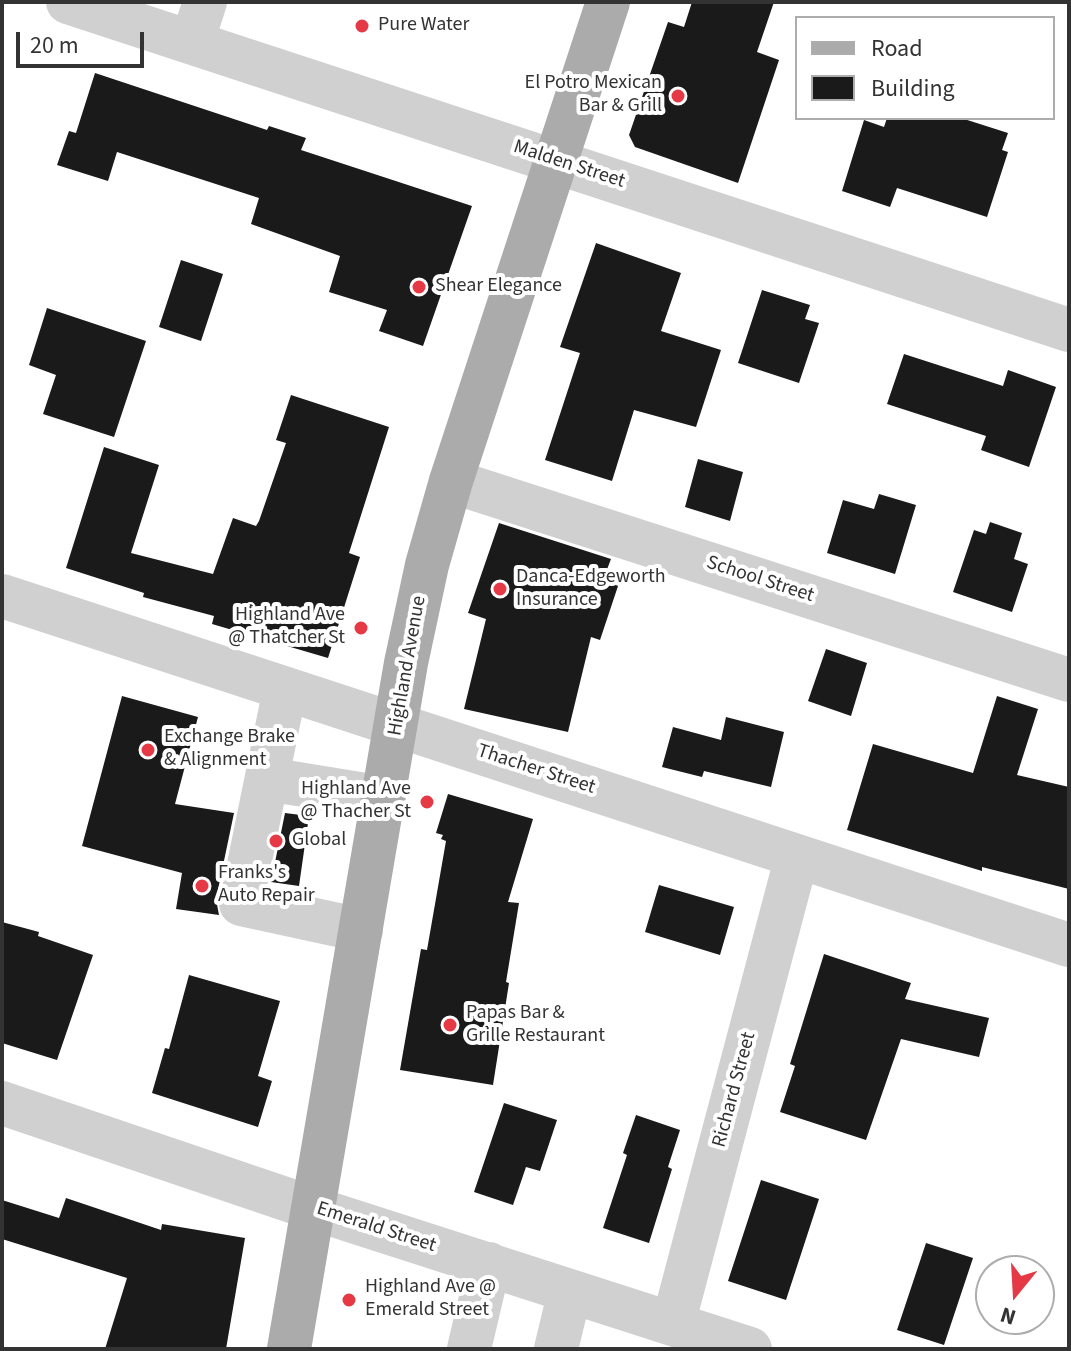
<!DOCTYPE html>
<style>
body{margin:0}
#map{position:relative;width:1071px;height:1351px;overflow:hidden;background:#fff;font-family:"Source Sans 3",sans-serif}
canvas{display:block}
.frame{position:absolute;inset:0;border:4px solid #333;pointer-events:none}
.legend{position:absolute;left:795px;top:16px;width:260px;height:104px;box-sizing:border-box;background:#fff;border:2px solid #adadad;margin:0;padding:10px 14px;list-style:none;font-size:24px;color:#333}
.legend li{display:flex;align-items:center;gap:16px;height:40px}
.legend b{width:40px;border:2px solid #adadad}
.north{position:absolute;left:975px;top:1255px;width:80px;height:80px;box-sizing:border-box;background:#fff;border:2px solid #adadad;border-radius:50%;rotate:198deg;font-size:22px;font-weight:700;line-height:32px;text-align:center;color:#333}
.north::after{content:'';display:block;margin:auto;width:28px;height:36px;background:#e63946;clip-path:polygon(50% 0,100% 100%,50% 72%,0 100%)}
.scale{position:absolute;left:16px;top:32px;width:128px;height:36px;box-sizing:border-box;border:4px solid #333;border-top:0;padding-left:10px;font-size:24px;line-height:28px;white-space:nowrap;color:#333;-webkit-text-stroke:6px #fff;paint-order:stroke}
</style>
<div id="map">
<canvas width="1071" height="1351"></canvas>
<div class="frame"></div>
<ul class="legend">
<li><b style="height:10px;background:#ababab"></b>Road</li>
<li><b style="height:22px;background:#1a1a1a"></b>Building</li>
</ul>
<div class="north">N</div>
<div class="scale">20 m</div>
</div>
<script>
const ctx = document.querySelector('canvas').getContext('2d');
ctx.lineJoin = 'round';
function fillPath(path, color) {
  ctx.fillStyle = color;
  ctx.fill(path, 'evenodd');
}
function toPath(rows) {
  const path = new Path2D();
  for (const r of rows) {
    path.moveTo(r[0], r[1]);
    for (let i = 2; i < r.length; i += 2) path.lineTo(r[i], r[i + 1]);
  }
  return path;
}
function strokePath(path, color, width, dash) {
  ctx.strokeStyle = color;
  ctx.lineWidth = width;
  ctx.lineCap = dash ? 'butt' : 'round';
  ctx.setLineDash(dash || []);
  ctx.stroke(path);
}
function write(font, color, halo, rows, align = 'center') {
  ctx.font = font + ' "Source Sans 3",sans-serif';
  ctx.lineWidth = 8;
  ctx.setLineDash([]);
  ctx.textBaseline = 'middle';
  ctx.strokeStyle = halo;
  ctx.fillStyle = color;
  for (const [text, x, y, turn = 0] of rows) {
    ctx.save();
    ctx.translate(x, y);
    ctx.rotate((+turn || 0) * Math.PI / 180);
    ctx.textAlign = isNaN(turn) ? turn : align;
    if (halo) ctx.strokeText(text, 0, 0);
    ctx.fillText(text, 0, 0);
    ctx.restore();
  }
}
fillPath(toPath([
 [692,2,774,2,757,52,779,60,738,183,635,147,629,135,668,22,684,27],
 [95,73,267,130,269,126,306,138,301,150,472,206,423,346,379,331,387,310,329,292,340,256,251,224,259,198,117,152,108,181,57,165,69,131,76,133],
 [887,118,961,118,1008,133,1002,150,1008,152,987,217,897,188,890,207,842,191,864,120,884,127],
 [596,243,681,273,661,331,721,350,696,427,634,410,612,481,545,460,580,353,560,347],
 [181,260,223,274,201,341,159,327],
 [762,290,810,305,805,319,819,323,799,383,738,363],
 [47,308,146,341,114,437,43,414,56,375,29,365],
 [904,354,1003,386,1008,370,1056,387,1029,467,981,450,986,436,887,404],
 [291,395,389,427,349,553,360,557,328,658,212,624,214,616,143,597,144,593,66,568,104,447,159,465,131,553,213,574,233,518,256,526,259,521,286,443,276,440],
 [698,459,743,472,730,521,685,507],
 [879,494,916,505,895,574,827,553,843,500,874,509],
 [990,522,1022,533,1014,559,1028,564,1012,612,953,592,974,530,986,534],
 [499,523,611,559,606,572,621,577,600,640,591,637,568,732,464,709,486,619,468,613],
 [826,649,867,663,851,716,808,701],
 [122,696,198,717,175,804,234,813,216,899,219,915,176,909,182,873,82,846],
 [997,696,1038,709,1017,775,1069,787,1069,889,982,867,982,871,847,830,873,744,973,773],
 [726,717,784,732,771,787,704,771,702,777,662,767,673,727,721,740],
 [448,794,533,819,508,902,519,903,506,982,509,983,493,1085,400,1070,421,949,427,950,446,841,441,839,443,835,436,833],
 [285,813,309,816,299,886,271,882],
 [659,885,734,907,720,955,645,932],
 [2,922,39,932,38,936,93,955,57,1060,2,1043],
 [824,954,911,983,905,999,989,1018,979,1057,901,1039,866,1140,780,1112,795,1066,790,1064],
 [189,975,280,1001,258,1076,272,1081,258,1127,152,1093,165,1048,169,1049],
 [504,1103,557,1120,540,1171,526,1167,513,1205,474,1192],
 [636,1115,680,1130,668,1167,672,1169,649,1243,603,1228,627,1155,623,1153],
 [761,1180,819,1199,786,1300,728,1281],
 [66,1198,161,1230,162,1224,245,1238,226,1349,105,1349,127,1278,2,1239,2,1200,59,1218],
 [926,1243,973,1258,944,1345,897,1330]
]), '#1a1a1a');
strokePath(toPath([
 [68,2,1069,330],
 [192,42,205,2],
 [451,481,1069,680],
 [2,596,1069,945],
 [285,689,241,904,361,930],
 [267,779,384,798],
 [2,1103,312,1208,750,1349],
 [673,1324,797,856],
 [469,1349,489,1264],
 [556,1349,570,1291]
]), '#d0d0d0', 44);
strokePath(toPath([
 [289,1349,406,663,427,565,451,481,608,2]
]), '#ababab', 44);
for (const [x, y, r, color] of [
 [362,26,8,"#e63946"],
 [678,96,8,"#e63946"],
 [419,287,8,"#e63946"],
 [500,589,8,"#e63946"],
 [361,628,8,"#e63946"],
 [148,750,8,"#e63946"],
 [427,802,8,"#e63946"],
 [276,841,8,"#e63946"],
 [202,886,8,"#e63946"],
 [450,1025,8,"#e63946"],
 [349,1300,8,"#e63946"]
]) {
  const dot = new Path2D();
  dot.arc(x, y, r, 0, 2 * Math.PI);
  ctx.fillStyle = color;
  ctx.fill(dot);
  strokePath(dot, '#fff', 3);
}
write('20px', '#333', '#fff', [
 ["Pure Water",378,26],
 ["El Potro Mexican",662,84,"right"],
 ["Bar & Grill",662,107,"right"],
 ["Shear Elegance",435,287],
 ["Danca-Edgeworth",516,578],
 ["Insurance",516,601],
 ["Highland Ave",345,616,"right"],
 ["@ Thatcher St",345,639,"right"],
 ["Exchange Brake",164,738],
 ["& Alignment",164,761],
 ["Highland Ave",411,790,"right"],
 ["@ Thacher St",411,813,"right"],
 ["Global",292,841],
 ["Franks's",218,874],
 ["Auto Repair",218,897],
 ["Papas Bar &",466,1014],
 ["Grille Restaurant",466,1037],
 ["Highland Ave @",365,1288],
 ["Emerald Street",365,1311]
], 'left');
write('20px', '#333', '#fff', [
 ["Malden Street",569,165,18],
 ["School Street",760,580,18],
 ["Highland Avenue",408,666,-80],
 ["Thacher Street",536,770,18],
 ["Richard Street",735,1090,-75],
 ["Emerald Street",376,1228,18]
]);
</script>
